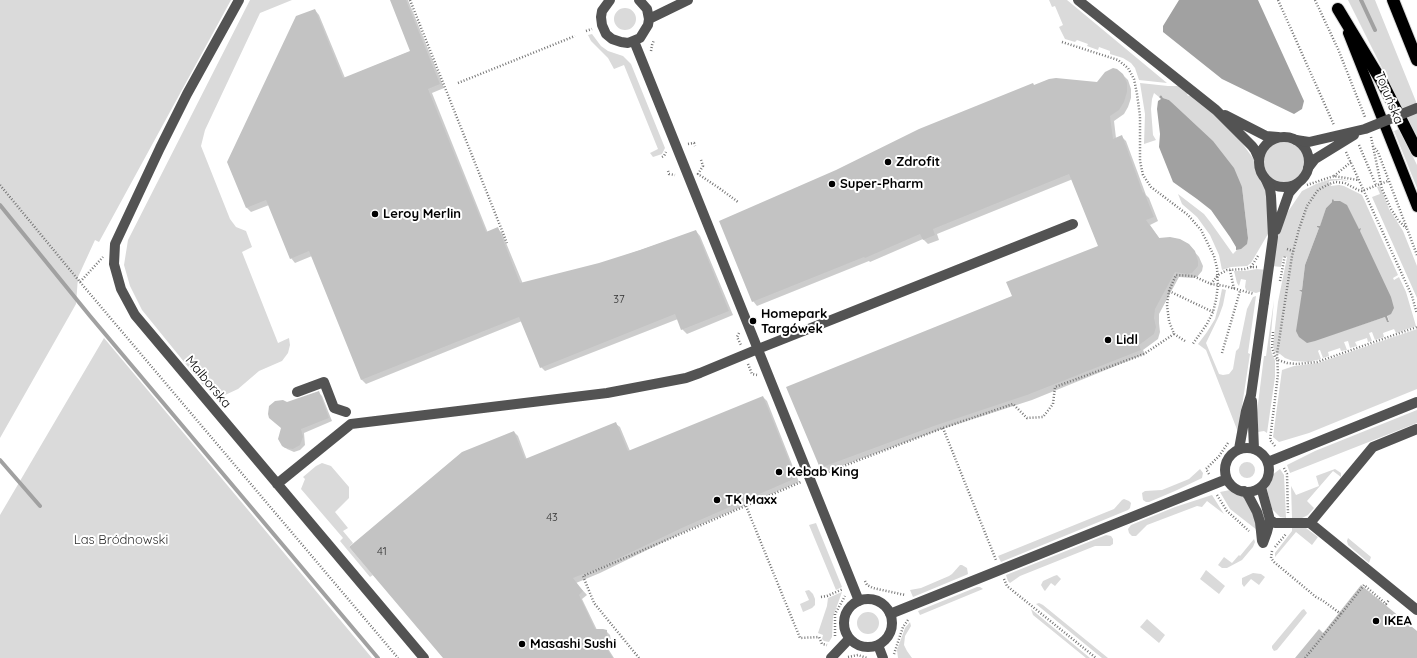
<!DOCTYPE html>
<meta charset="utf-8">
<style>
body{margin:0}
canvas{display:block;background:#fff}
</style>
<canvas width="1417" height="658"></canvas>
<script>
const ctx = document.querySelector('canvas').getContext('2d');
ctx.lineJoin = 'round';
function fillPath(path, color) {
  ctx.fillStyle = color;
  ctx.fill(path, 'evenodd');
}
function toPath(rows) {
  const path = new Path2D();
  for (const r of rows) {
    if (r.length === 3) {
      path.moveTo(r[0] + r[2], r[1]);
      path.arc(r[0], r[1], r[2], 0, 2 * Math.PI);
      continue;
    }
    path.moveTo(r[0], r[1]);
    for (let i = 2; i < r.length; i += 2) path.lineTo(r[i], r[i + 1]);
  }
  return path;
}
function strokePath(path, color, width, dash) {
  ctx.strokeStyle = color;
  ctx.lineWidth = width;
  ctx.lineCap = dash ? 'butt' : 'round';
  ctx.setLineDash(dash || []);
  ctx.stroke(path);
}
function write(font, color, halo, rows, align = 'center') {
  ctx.font = font + ' Quicksand,sans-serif';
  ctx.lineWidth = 4;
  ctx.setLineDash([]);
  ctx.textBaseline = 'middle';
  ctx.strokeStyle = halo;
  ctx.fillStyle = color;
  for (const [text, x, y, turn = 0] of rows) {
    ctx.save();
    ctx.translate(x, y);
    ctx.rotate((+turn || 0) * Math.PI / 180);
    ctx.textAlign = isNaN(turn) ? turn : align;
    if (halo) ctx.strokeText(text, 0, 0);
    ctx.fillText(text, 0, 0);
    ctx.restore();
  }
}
fillPath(toPath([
 [0,0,231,0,99,242,95,240,78,277,76,304,0,438],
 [250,0,292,0,260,13,205,130,201,146,230,219,236,227,246,231,252,247,242,252,278,343,289,338,290,345,288,353,282,361,259,371,238,389,225,395,215,395,202,384,142,310,130,286,124,265,128,240],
 [1049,0,1067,0,1167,83,1139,80,1135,68,1131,63,1123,58,1110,54,1110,51,1099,47,1098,50,1087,46,1088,44,1077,40,1075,42,1065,39,1059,27,1063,25,1055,6,1052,7],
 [1348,0,1375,0,1417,104,1417,138],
 [625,19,11],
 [592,34,601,46,608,51,623,56,631,64,665,148,662,154,653,157,650,153,658,149,624,65,614,69,608,58,591,41,588,35],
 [1140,83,1168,86,1184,86,1191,89,1187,95,1189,96,1193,91,1234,125,1242,143,1255,161,1258,149,1263,142,1269,137,1277,134,1286,133,1295,135,1302,139,1308,145,1312,153,1313,162,1312,170,1308,178,1302,185,1295,189,1286,191,1278,190,1264,183,1272,227,1251,263,1247,266,1231,267,1222,270,1219,255,1210,235,1197,217,1182,204,1178,194,1204,214,1211,223,1233,254,1248,238,1242,187,1177,109,1169,100,1163,98,1161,95,1159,97,1154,93,1152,99,1151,109,1153,135,1156,140,1144,144,1145,114],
 [1399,129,1401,135,1403,136,1417,165,1417,188,1394,131],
 [1331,179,1341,179,1352,182,1341,180,1329,181,1331,186,1339,185,1344,186,1362,195,1398,275,1393,278,1394,280,1399,277,1406,292,1416,326,1396,333,1394,329,1383,333,1384,337,1375,340,1372,332,1369,333,1372,341,1368,342,1367,338,1355,342,1357,346,1350,348,1348,341,1344,342,1347,350,1341,351,1340,348,1328,352,1329,356,1323,358,1320,350,1319,350,1318,351,1321,359,1309,362,1293,361,1285,358,1280,354,1275,353,1273,345,1278,302,1287,257,1283,256,1281,267,1272,266,1276,233,1285,216,1302,191,1316,184],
 [1332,202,1359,229,1389,321,1387,322,1385,317,1309,342,1302,291,1300,290,1302,290,1305,265,1319,228,1317,227,1320,227,1326,208],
 [1380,186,1389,209,1403,231,1417,266,1417,298,1372,197,1380,194,1377,187],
 [1257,269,1267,270,1262,291,1256,293,1246,290,1245,287,1246,280,1241,279,1239,286,1237,283,1234,271,1245,271],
 [1222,289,1226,290,1223,305,1219,316,1206,343,1219,374,1223,375,1229,374,1233,369,1236,351,1239,348,1247,309,1253,297,1256,296,1248,353,1250,354,1238,432,1206,350,1198,344,1207,332,1215,319,1219,304],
 [1274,300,1270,345,1272,354,1275,360,1275,377,1267,433,1264,431,1258,432,1257,412,1264,356,1266,356],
 [1417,329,1417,389,1309,433,1279,442,1273,437,1282,370,1294,366,1318,363],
 [104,338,372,658,0,658,0,515],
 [1417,410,1417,423,1290,473,1287,465,1315,451],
 [1247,470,8],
 [322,463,331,466,349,487,349,498,335,512,348,528,343,531,353,543,349,547,373,575,370,577,340,541,343,538,301,489,305,479,303,477,316,466],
 [1200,469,1203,473,1202,478,1175,491,1149,502,1146,502,1143,500,1142,493,1145,491,1162,490,1189,479],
 [1280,469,1284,475,1286,518,1280,517,1272,509,1267,489,1272,475],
 [1335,469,1341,473,1341,477,1333,471,1307,501,1314,508,1308,515,1302,518,1292,518,1291,486,1296,495,1319,486,1316,476],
 [1230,490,1243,495,1255,517,1257,530,1230,509,1220,492],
 [1212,495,1224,514,1207,501,1202,507,1197,506,1147,525,1136,536,1132,536,1129,533,1128,529,1131,525,1175,507],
 [1124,499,1129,501,1131,503,1130,508,1128,510,1001,562,998,556,1114,509,1122,500],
 [816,523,842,587,836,590,809,525],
 [1292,528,1306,528,1318,537,1312,545,1296,532,1275,557,1275,553,1292,531],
 [1106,535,1111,536,1113,539,1113,544,1110,546,1095,546,1020,576,1010,583,1008,581,1006,575],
 [1348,538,1371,557,1369,563,1348,545,1347,541],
 [1254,539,1255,542,1253,547,1242,560,1227,568,1222,568,1218,565,1224,557,1232,563,1239,555,1240,556],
 [960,565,962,565,967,568,968,574,966,575,913,597,910,590,921,588,949,576,952,574],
 [1206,570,1225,586,1219,594,1200,579],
 [1253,573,1261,574,1265,577,1259,585,1251,579,1244,587,1242,584,1242,578],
 [1057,575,1061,579,1055,586,1051,583,1045,591,1044,590,1041,585,1043,581,1054,576],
 [977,587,980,587,983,589,920,615,918,611],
 [809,590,813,594,815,599,815,605,812,608,803,612,800,604,809,600,805,591],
 [842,592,833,617,832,637,829,642,824,641,822,639,823,635,818,633,827,606,828,598],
 [1039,603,1043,605,1108,658,1102,658,1036,604],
 [1031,609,1090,658,1086,658,1033,615],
 [1304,609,1307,613,1277,650,1274,651,1272,648,1272,646,1302,610],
 [868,623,11],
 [1147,619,1165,635,1159,643,1140,627],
 [910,622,911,626,905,636,904,645,907,651,912,658,898,658,897,650,905,628]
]), '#dadada');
fillPath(toPath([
 [1179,0,1258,0,1304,101,1302,109,1294,114,1222,79,1163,32,1163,26],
 [1161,95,1163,98,1169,100,1213,141,1234,168,1242,187,1248,238,1247,244,1241,249,1236,250,1236,247,1230,237,1211,210,1197,199,1173,182,1159,147,1160,134,1157,109,1158,101,1161,99,1159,97],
 [1333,199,1334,201,1340,201,1347,205,1359,229,1361,228,1360,231,1391,297,1394,308,1391,314,1387,316,1389,322,1387,322,1385,317,1315,341,1307,343,1299,337,1296,331,1302,292,1299,290,1302,290,1305,265,1319,228,1317,227,1317,226,1320,226,1326,208,1332,202,1332,200]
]), '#a1a1a1');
fillPath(toPath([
 [391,0,408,0,444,88,432,93,488,233,498,229,502,233,523,284,600,264,696,231,700,236,733,315,687,334,682,329,678,319,545,371,541,367,522,321,366,384,362,380,312,256,295,263,291,258,269,205,251,212,247,208,228,163,315,10,319,15,345,78,411,51],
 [1123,75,1128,80,1131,89,1131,98,1128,107,1124,114,1114,121,1116,138,1121,136,1126,141,1146,195,1149,198,1158,221,1150,225,1160,239,1193,250,1199,257,1203,266,1202,271,1197,277,1192,278,1179,277,1159,314,1159,323,1160,332,1158,339,1143,350,1145,354,1032,400,939,430,825,472,820,467,1013,296,1100,246,1073,179,937,234,939,240,928,244,923,239,870,262,869,261,757,306,753,301,1035,86,1098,83],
 [318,392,322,396,332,421,304,433,305,445,300,450,294,452,287,449,283,445,287,403],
 [763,397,767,401,799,482,688,530,600,573,576,583,587,595,582,599,597,630,606,631,610,635,611,641,607,647,614,658,444,658,514,432,518,436,527,460,616,424,620,427,630,451]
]), '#0003');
strokePath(toPath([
 [1361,0,1375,30],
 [0,205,90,316,378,658],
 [0,460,40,506]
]), '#a1a1a1', 4);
fillPath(toPath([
 [390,0,406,0,440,84,428,89,486,232,498,227,520,283,599,263,640,250,696,230,729,311,681,330,675,314,540,368,519,317,361,380,309,251,290,259,266,200,246,208,227,162,296,16,315,9,343,78,410,51],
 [1113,68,1117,69,1123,74,1127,83,1127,92,1124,102,1119,110,1110,116,1113,139,1122,135,1143,193,1144,192,1154,217,1146,220,1159,238,1170,237,1180,239,1189,244,1195,251,1198,261,1198,266,1192,273,1187,274,1175,272,1155,309,1154,318,1156,327,1154,334,1139,345,1141,350,1027,395,934,426,820,468,786,387,1012,296,1006,282,1098,246,1069,174,933,229,935,235,923,240,920,234,865,258,864,257,752,302,719,221,836,170,919,129,1033,83,1034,85,1049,79,1056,78,1097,82,1105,72],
 [319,391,329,418,301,429,303,437,300,445,293,449,285,448,282,446,278,439,281,428,269,418,268,414,269,406,275,401,283,400,287,402],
 [763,396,796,478,684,527,596,569,573,578,583,591,579,595,595,629,603,629,607,630,607,636,603,643,613,658,443,658,349,547,462,452,514,431,525,459,616,422,628,451],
 [1361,585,1417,631,1417,658,1295,658,1319,629,1323,633]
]), '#c3c3c3');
const major = toPath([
 [1348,33,1417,207]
]);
const highway = toPath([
 [1393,0,1417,60],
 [1338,9,1382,82,1417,151]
]);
strokePath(major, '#dbdbdb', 12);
strokePath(highway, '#dbdbdb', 14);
strokePath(toPath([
 [410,0,507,243],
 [1278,0,1334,125],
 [1315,0,1338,49,1365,117],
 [586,31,592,29],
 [1062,42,1118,60,1128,68,1134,79,1137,94,1140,116,1140,161,1143,175,1151,187,1188,215,1201,230,1214,256,1217,268,1218,285,1216,300,1213,312,1207,324,1192,345],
 [651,51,652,45,654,40],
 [458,83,575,36],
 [1371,137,1382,189,1391,209,1398,220,1406,228],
 [688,144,694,143,695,146],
 [1359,145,1376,185],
 [1373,146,1378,152,1417,255],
 [1346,152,1412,296,1417,314],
 [662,157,664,156,666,152],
 [701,160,703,166,698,174,719,188,738,202],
 [668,171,669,174,675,175],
 [1334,176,1351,162],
 [0,185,80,282,103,257],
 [1307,185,1334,176,1358,180],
 [1287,249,1293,251],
 [1251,267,1258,256],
 [1230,270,1234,289],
 [1280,281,1285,255],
 [80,282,398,658],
 [1211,284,1218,275,1227,270,1245,269,1251,267,1258,267],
 [1169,291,1213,312],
 [1273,332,1272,347,1275,357,1278,360,1287,363,1297,364,1317,362,1417,327],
 [739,333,737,337,741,345],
 [1185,341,1174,334,1169,321,1167,305,1169,291,1176,275,1193,276,1211,284,1225,286,1254,294],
 [1222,353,1240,291],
 [748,364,752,374,757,375],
 [943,428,996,560],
 [1275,446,1270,440,1278,374,1277,354,1292,256,1299,229,1307,206,1318,190,1329,184,1336,182,1345,183,1358,190,1362,191,1388,181],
 [1284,468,1287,474,1288,513],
 [1209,474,1206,469,1219,456,1228,443],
 [820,475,943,428,1013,404,1027,418,1043,417,1053,404,1055,387,1144,354,1174,334],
 [1217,495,1227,511,1249,531],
 [746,506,800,638,819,637,822,644,827,645],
 [1275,547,1286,534],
 [1272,551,1271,558,1274,562,1316,597,1322,600,1341,614,1305,658],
 [1004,579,1007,586,1096,658],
 [865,581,867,585,873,588,905,595,905,596],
 [821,597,827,596,843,589],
 [1341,614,1364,585,1386,604,1389,600],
 [835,636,835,614,845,596],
 [894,654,903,627,908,620],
 [848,657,858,655,867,658],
 [639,658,594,603,583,576,801,482]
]), '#757575', 2.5, [1, 2]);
strokePath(toPath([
 [239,0,187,94,160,148,115,244,114,264,121,289,135,315,424,658],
 [610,0,602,11,601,17,602,25,606,34,612,39,621,42,628,43,640,38,648,25,649,19,647,9,639,0],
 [1078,0,1216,110,1252,146,1255,150,1259,159],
 [649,19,688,0],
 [634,41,859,601],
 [1225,115,1266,136,1278,137],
 [1284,162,25],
 [297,392,324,382,334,408,346,412],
 [1252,401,1254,449],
 [1247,470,22],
 [1239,449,1246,411,1251,395,1264,302],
 [1268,462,1417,402],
 [277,484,351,424,607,393,686,378,700,373,758,349,1073,224],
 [1261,487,1270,520,1267,532,1263,543],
 [1244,491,1248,495,1257,512,1260,522,1262,541],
 [1270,520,1275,523,1310,523,1417,610],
 [1310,523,1373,447,1417,429],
 [868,623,24],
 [890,614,1227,479],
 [878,645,883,658],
 [831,658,849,639]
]), '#535353', 10);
strokePath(major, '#000', 10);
strokePath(highway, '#000', 12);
strokePath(toPath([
 [1296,140,1309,142,1365,129,1417,108],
 [1308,168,1315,159,1354,135],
 [1276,230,1289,193,1297,184],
 [1264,302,1273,237,1271,196,1270,189,1266,180]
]), '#535353', 10);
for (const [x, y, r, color] of [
 [888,162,4,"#000"],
 [832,184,4,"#000"],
 [375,214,4,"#000"],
 [753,321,4,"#000"],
 [1108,340,4,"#000"],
 [779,472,4,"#000"],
 [717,500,4,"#000"],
 [1376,621,4,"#000"],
 [522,644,4,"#000"]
]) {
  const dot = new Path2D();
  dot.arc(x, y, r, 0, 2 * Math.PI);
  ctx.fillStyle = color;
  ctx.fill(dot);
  strokePath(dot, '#fff', 1.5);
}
write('11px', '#313131', null, [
 ["37",619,300],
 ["43",552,518],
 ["41",382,552]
]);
write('13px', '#000', '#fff', [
 ["Toruńska",1389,98,68],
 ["Malborska",208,382,50]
]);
write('bold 13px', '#000', '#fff', [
 ["Zdrofit",896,162],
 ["Super-Pharm",840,184],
 ["Leroy Merlin",383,214],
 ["Homepark",761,314],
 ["Targówek",761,329],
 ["Lidl",1116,340],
 ["Kebab King",787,472],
 ["TK Maxx",725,500],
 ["IKEA",1384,621],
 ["Masashi Sushi",530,644]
], 'left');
write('13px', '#313131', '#fff', [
 ["Las Bródnowski",121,540]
]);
</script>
